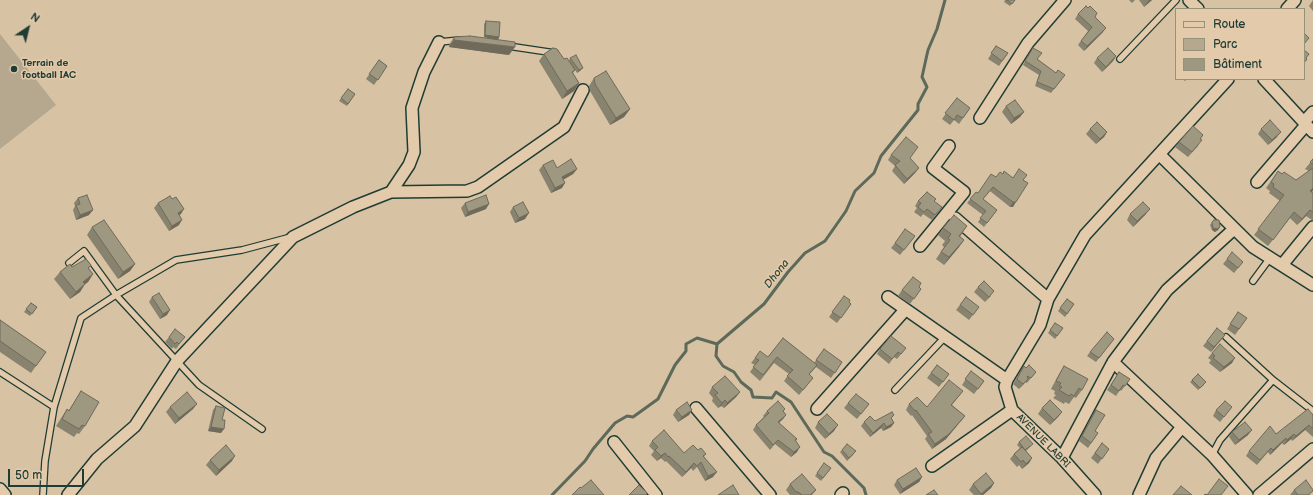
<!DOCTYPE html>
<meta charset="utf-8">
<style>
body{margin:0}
#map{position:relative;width:1313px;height:495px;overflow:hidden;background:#d7c2a4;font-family:"Balsamiq Sans",sans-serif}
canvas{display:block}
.legend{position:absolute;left:1175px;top:8px;width:130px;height:72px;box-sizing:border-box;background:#e3caab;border:1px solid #95927b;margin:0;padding:5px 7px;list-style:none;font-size:12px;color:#1f3d34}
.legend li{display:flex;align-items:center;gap:8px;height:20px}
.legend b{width:20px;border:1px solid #95927b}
.north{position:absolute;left:8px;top:8px;width:40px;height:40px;-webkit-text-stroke:3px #e3caab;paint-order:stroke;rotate:35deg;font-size:11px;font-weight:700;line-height:16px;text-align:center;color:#1f3d34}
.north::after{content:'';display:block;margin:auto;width:14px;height:18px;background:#1f3d34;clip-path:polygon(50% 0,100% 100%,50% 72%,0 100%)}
.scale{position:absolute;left:8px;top:469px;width:76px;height:18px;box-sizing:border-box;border:2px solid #1f3d34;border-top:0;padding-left:5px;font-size:12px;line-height:14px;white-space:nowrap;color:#1f3d34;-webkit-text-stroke:3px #e3caab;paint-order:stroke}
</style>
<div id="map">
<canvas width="1313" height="495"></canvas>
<ul class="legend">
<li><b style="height:5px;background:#e3caab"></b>Route</li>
<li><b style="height:11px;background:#b5a88f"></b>Parc</li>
<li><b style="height:11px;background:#9e9881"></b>Bâtiment</li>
</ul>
<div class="north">N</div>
<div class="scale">50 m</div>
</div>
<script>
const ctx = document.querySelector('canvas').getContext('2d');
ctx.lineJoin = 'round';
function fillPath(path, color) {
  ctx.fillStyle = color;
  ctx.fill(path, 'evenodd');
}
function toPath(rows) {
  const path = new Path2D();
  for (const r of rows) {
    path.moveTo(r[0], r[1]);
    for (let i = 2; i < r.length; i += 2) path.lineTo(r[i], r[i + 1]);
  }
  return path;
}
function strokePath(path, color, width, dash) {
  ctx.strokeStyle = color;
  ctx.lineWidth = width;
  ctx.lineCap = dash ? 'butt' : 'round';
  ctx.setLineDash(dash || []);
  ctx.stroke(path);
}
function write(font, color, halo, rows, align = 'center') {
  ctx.font = font + ' "Balsamiq Sans",sans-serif';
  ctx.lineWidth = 3;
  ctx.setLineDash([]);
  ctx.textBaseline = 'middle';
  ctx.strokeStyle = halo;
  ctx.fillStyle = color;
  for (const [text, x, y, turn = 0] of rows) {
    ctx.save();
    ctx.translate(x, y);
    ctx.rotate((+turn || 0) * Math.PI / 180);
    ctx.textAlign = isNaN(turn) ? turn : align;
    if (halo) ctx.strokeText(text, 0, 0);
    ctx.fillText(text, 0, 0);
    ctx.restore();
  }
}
fillPath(toPath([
 [0,34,56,105,0,149]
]), '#b5a88f');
strokePath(toPath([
 [717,344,716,356,723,366,734,372,741,382,751,390,753,397,772,398,776,392,791,402,824,452,832,456,864,488,866,495],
 [552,495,585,461,593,449,615,423,627,416,633,417,658,399,675,365,686,351,686,344,697,338,717,344,764,304,788,272,805,253,825,241,846,211,855,191,874,173,881,156,918,110,918,104,927,87,922,77,928,50,937,29,945,0]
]), '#5d6a5a', 3);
const service = toPath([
 [439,42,460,40],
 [508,46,555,53],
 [1120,59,1176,0],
 [69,263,84,251,116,295,199,385,262,429],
 [1253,281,1270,258],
 [0,372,54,407],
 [1273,380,1313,411],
 [895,390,945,337],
 [1212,455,1220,440,1273,380,1226,337],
 [43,495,45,461,54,407,81,318,116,295,176,260,242,250,291,237]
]);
const minor = toPath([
 [1189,0,1198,9],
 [1287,9,1295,0],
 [1264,79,1313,132],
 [980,118,1028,43,1065,0],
 [1304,122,1313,112],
 [1160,155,1253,247,1313,285],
 [1257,182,1306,125],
 [391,192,409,165,414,152,412,108,424,72,439,42],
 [955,218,1048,299],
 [920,246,964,192,933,168,949,146],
 [1282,265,1313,227],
 [888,297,1007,380],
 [1113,362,1212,455,1247,495],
 [696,408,770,495],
 [817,409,905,310],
 [614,442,656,495],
 [1062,458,1113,362,1167,290,1234,229],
 [932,466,1012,410],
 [0,489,5,495],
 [68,495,97,459,135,426,177,361,293,237,353,207,391,192,467,191,478,187,564,127,583,90],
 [841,495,843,493],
 [1095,495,1062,458,1012,410,1005,387,1007,380,1040,325,1048,299,1085,235,1228,79],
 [1139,495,1156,458,1182,427],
 [1259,495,1313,449]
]);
strokePath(service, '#1f3d34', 8);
strokePath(minor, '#1f3d34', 14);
strokePath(service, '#e3caab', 5.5);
strokePath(minor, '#e3caab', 11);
fillPath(toPath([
 [1005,0,1015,0,1010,6,1004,2],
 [1129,0,1135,0,1132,3],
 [1139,0,1152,0,1144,7],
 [1313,0,1313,11,1309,6],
 [1088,8,1095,17,1103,32,1084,51,1078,45,1088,31,1075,19,1078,14],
 [486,21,499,37,498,40,484,37,484,24],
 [454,37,509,55,449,47,449,45],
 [996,46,1008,53,999,66,988,59],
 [1033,48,1037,59,1056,73,1062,79,1051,93,1035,86,1039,75,1023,65],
 [544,54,569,61,570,58,581,70,577,73,575,70,573,73,579,83,574,91,562,99,539,61],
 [1116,56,1113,61,1102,72,1094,63,1097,58],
 [379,60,387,66,374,85,366,79],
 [594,78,630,109,624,117,610,125,590,91,589,86],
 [1182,79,1187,79,1185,81],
 [348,89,355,94,347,106,339,101],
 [957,98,970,108,959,124,954,120,950,125,942,119],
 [1006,106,1020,117,1011,124,1002,112],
 [1090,129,1107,132,1104,137,1096,144,1086,134],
 [1261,129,1277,137,1268,145,1258,134],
 [1203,135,1200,139,1198,146,1188,157,1175,147,1179,142],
 [891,155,910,158,919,168,915,173,904,184,892,171,895,166,888,160],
 [1313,159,1313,191,1311,192,1313,193,1313,221,1312,220,1306,216,1297,225,1290,218,1268,246,1254,235,1280,201,1269,193,1270,191,1266,188,1278,171,1282,174,1296,180,1309,171,1305,169],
 [543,165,557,168,577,169,573,174,563,180,562,188,551,193,539,170],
 [1003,174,1013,178,1023,180,1013,207,1010,207,990,191,983,199,997,210,984,227,978,222,983,215,967,203,976,192,978,193,996,177],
 [78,198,89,215,76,220,73,210,75,206,74,203],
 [918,201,934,201,938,212,932,220,923,214,921,217,914,212,917,208,915,206],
 [158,203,181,214,179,215,179,225,169,231,154,208],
 [465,203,486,209,465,217,461,208],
 [513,207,525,219,515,223,510,212],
 [1130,214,1146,214,1133,227,1127,220],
 [1214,220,1220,227,1218,230,1215,232,1212,230,1210,225],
 [967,226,960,237,964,240,959,247,944,265,936,259,944,247,942,245,945,241,938,235,943,228],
 [92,227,135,264,130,271,118,279,87,235],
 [915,236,900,255,891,248,895,243],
 [1227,259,1239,267,1234,273,1223,264],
 [91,265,89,268,93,274,88,282,85,284,80,292,70,299,54,279,60,272,72,267],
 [919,287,917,294,910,304,898,296,902,290],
 [978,287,991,296,985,302,974,292],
 [844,296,849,302,851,304,837,323,829,317],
 [152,297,167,315,160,319,149,302],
 [966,297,979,307,969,320,956,310],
 [1067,299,1074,304,1065,317,1058,311],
 [31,303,37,307,30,316,24,312],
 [1238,312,1247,318,1235,335,1227,329],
 [0,320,46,352,31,373,0,352],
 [1055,323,1063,328,1055,339,1048,333],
 [1225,335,1211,352,1203,346,1207,341],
 [169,337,181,342,176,349,173,347,172,349,165,342],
 [783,338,814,363,824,349,842,362,831,378,816,367,809,375,809,383,799,395,784,381,789,374,774,363,760,381,750,372,755,365,751,363,755,358,768,357],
 [1114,339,1096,362,1087,356,1090,352],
 [906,348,897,359,894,357,889,364,877,354,880,349],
 [1212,353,1232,363,1220,372,1209,363,1211,360,1208,358],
 [937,365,949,374,939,387,927,378],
 [1024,366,1026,368,1036,372,1027,383,1025,382,1019,389,1013,384],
 [1064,366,1082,390,1076,398,1074,397,1069,404,1065,402,1064,404,1053,398,1056,395,1054,394,1055,391,1051,389,1059,374],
 [971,371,984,381,974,394,962,385],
 [1119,372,1125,386,1121,391,1120,390,1116,396,1107,390],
 [1192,380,1204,385,1198,390,1190,382],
 [712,387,740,392,736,397,724,408,721,406,718,408,712,401,713,398,709,393],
 [81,391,85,426,79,434,77,433,74,437,56,426,67,409,69,410],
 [963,391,952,405,965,416,946,439,932,449,925,439,927,436,912,415,911,416,906,410,909,404,927,407],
 [848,403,869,404,857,419,844,408],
 [216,406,222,420,221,433,208,431,213,410],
 [170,407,193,409,175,424,166,412],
 [1232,407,1220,422,1213,416,1216,410],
 [1042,408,1062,412,1058,417,1050,425,1038,414],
 [785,409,783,411,786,415,783,419,779,423,797,439,796,441,797,452,791,457,775,444,770,450,753,430,756,425,764,417,763,416,767,411],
 [676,410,692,410,689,415,678,422,673,415],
 [1096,410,1095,431,1098,433,1088,448,1079,441,1093,414],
 [1313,415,1313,437,1305,430,1292,441,1291,439,1284,445,1282,443,1270,455,1268,452,1257,465,1246,456,1249,451,1276,434],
 [892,419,894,423,891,427,883,431,881,428,870,437,861,426,864,422,875,421],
 [818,422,834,431,825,439,815,428],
 [1232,432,1248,435,1235,445,1229,437],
 [652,441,684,453,698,450,706,454,704,456,713,477,705,481,697,467,693,471,691,468,682,477,666,461,665,462,661,458,657,461,651,455,654,451,649,446],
 [1019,442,1031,446,1026,451,1032,458,1029,463,1022,469,1019,465,1017,467,1010,459,1014,454,1020,448,1017,445],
 [1102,443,1109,449,1098,464,1091,458],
 [842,450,854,454,847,461,840,452],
 [210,460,232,461,216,476,206,465],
 [831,468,821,481,815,476,817,473],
 [922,477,919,482,900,494,894,485,897,480],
 [994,483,991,488,983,495,974,495,969,490,973,484],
 [790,484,816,490,812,495,790,495,786,490],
 [1294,490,1311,495,1290,495]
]), '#88836f');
fillPath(toPath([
 [1149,0,1152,0,1144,7],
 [1106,28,1103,32,1084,51,1087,46],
 [485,35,499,37,498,40,484,37],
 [454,40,515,47,509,55,449,47],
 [1116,56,1113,61,1102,72,1106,67],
 [583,68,581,70,577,73,579,70],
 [579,83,574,91,562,99,567,91],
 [630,109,624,117,610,125,616,118],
 [1024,112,1020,117,1011,124,1014,118],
 [1107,132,1104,137,1096,144,1100,139],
 [1281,132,1277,137,1268,145,1272,140],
 [919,168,915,173,904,184,907,179],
 [577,169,573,174,559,182,562,177],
 [565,183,562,188,551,193,555,188],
 [1313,188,1313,191,1305,197,1310,191],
 [1013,202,1016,202,1013,207,1010,207],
 [489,204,486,209,465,217,468,212],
 [184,209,181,214,174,218,178,213],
 [1150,209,1146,214,1133,227,1137,221],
 [93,210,89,215,76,220,80,215],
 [1310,210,1306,216,1297,225,1302,219],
 [529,213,525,219,515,223,519,218],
 [182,220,179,225,169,231,172,226],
 [1220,227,1218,230,1215,232,1212,230,1213,228],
 [964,240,959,247,944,265,949,257],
 [135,264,130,271,118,279,123,272],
 [93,274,88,282,78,290,83,282],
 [85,284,80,292,70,299,76,292],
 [170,310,167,315,160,319,163,314],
 [1225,335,1221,340,1211,352,1214,347],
 [1235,358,1232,363,1220,372,1224,367],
 [1028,379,1024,384,1019,389,1023,384],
 [740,392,736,397,724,408,727,403],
 [725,400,721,406,718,408,722,403],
 [197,404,193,409,175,424,179,418],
 [692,410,689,415,678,422,682,417],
 [1062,412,1058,417,1050,425,1054,420],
 [786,415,783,419,774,427,778,422],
 [965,416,946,439,932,449,935,444],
 [884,423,881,428,870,437,873,433],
 [894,423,891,427,883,431,886,427],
 [838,425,834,431,825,439,829,434],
 [1309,425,1305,430,1292,441,1296,436],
 [211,427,224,429,221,433,208,431],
 [1252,430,1248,435,1235,445,1239,440],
 [1294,434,1291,439,1284,445,1287,440],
 [1286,438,1282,443,1270,455,1273,450],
 [800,447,797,452,791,457,794,452],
 [665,453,661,458,657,461,661,456],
 [235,456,232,461,216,476,219,470],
 [1032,458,1029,463,1022,469,1026,464],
 [694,463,691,468,682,477,686,472],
 [717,472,713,477,705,481,708,476],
 [922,477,919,482,900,494,903,489],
 [994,483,991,488,983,495,981,495]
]), '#6f6a5a');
const building = toPath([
 [1007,0,1015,0,1012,4,1007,0],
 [1086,6,1088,8,1090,6,1097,13,1095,17,1106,28,1087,46,1081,41,1092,27,1078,14,1086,6],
 [486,21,500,22,499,37,485,35,486,21],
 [1304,33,1309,38,1304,44,1304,33],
 [470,36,515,42,515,47,454,40,454,37,470,36],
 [996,46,1008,53,1002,61,991,53,996,46],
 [553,48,557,49,564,59,567,58,575,70,572,72,579,83,567,91,544,54,553,48],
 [1033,48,1042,53,1037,59,1056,73,1058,70,1065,75,1054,89,1037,82,1041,71,1025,61,1033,48],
 [1108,48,1116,56,1106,67,1097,58,1108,48],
 [1304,50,1309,54,1306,58,1307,59,1304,63,1304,50],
 [576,55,583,68,579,70,570,58,576,55],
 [379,60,387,66,378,80,369,74,379,60],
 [606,71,630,109,616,118,595,84,594,78,606,71],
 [348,89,355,94,348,104,341,98,348,89],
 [957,98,970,108,963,118,957,115,954,120,945,113,957,98],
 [1015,100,1024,112,1014,118,1006,106,1015,100],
 [1270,120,1281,132,1272,140,1261,129,1270,120],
 [1097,122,1107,132,1100,139,1090,129,1097,122],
 [1193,126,1203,135,1200,139,1202,140,1192,152,1179,142,1193,126],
 [906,137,918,147,910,158,919,168,907,179,895,165,900,161,891,155,906,137],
 [571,159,577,169,562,177,565,183,555,188,543,165,553,160,557,168,571,159],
 [1313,159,1313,165,1310,162,1313,159],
 [1313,168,1313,188,1310,191,1313,193,1313,212,1310,210,1302,219,1294,212,1273,240,1258,229,1284,195,1273,187,1274,184,1271,182,1278,171,1282,174,1284,172,1296,180,1313,168],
 [1019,169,1027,175,1023,180,1028,183,1016,202,1013,202,993,187,983,199,997,210,987,223,980,218,986,211,970,199,976,192,978,193,991,174,996,177,1000,172,1003,174,1004,171,1013,178,1019,169],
 [927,192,936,199,934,201,942,207,935,215,927,209,924,212,918,207,921,203,918,201,927,192],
 [87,195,93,210,80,215,76,205,80,204,78,198,87,195],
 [486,195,489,204,468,212,465,203,486,195],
 [170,196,172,199,176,197,184,209,178,213,182,220,172,226,158,203,170,196],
 [523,202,529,213,519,218,513,207,523,202],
 [1143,202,1150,209,1137,221,1130,214,1143,202],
 [954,215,967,226,959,236,964,240,949,257,941,252,950,240,948,238,951,234,943,228,954,215],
 [104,220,135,264,123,272,92,227,104,220],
 [1214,220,1219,220,1220,227,1217,229,1213,228,1212,222,1214,220],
 [905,229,915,236,904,250,895,243,905,229],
 [1232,252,1243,262,1238,268,1227,259,1232,252],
 [86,259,91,265,88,268,93,274,83,282,85,284,76,292,60,272,70,264,72,267,86,259],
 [913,277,921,283,919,287,921,289,914,299,902,290,913,277],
 [984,281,994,291,989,297,978,287,984,281],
 [159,293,170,310,163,314,152,297,159,293],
 [844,296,850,300,849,302,851,304,841,318,832,312,844,296],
 [966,297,979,307,973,315,960,305,966,297],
 [1067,299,1074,304,1067,314,1060,308,1067,299],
 [31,303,37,307,32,314,26,309,31,303],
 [1238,312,1247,318,1239,329,1230,324,1238,312],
 [0,320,46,352,36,366,0,341,0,320],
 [1055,323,1063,328,1057,336,1050,330,1055,323],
 [1217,328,1225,335,1214,347,1207,341,1217,328],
 [175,329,185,337,179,344,177,342,175,344,169,337,175,329],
 [1107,332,1114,339,1099,358,1090,352,1107,332],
 [891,336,906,348,901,354,898,352,892,359,880,349,891,336],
 [783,338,817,365,809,374,813,378,803,390,787,376,793,370,777,357,763,375,753,367,759,360,755,358,760,351,768,357,783,338],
 [1220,344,1235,358,1224,367,1213,358,1215,356,1212,353,1220,344],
 [824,349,842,362,835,373,816,360,824,349],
 [937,365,949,374,943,382,931,373,937,365],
 [1029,365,1036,372,1031,378,1027,376,1028,379,1023,384,1017,379,1024,366,1026,368,1029,365],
 [1064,366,1088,379,1082,390,1079,388,1074,396,1071,394,1069,396,1059,390,1062,387,1059,386,1061,383,1056,381,1064,366],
 [971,371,984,381,978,389,965,379,971,371],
 [1119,372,1130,379,1125,386,1123,385,1119,391,1111,385,1119,372],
 [1198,374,1206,382,1200,388,1192,380,1198,374],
 [725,376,740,392,727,403,725,400,722,403,715,395,718,393,712,387,725,376],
 [949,380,963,391,951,405,965,416,949,434,935,444,928,434,932,432,916,410,915,411,909,404,917,397,927,407,949,380],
 [81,391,99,402,85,426,82,425,79,429,62,419,67,409,69,411,81,391],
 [187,392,197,404,179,418,170,407,187,392],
 [856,394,869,404,861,414,848,403,856,394],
 [1050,400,1062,412,1054,420,1042,408,1050,400],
 [778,401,785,409,783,411,786,415,778,422,797,439,795,440,800,447,794,452,778,440,773,445,756,425,769,413,767,411,778,401],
 [1225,401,1232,407,1224,417,1216,410,1225,401],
 [687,402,692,410,682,417,676,410,687,402],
 [216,406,225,408,222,420,225,420,224,429,211,427,216,406],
 [1308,409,1313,415,1313,429,1309,425,1296,436,1294,434,1287,440,1286,438,1273,450,1271,448,1260,460,1249,451,1270,426,1276,434,1308,409],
 [1096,410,1105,415,1095,431,1098,433,1091,443,1082,436,1096,410],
 [892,412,894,415,891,418,894,423,886,427,884,423,873,433,864,422,870,416,875,421,892,412],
 [827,414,838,425,829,434,818,422,827,414],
 [1245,422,1252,430,1239,440,1232,432,1245,422],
 [664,430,684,453,693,445,698,450,701,448,706,454,703,456,717,472,708,476,701,462,697,466,694,463,686,472,669,456,668,457,665,453,661,456,655,450,658,447,652,441,664,430],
 [1026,436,1033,444,1025,450,1019,442,1026,436],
 [1102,443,1109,449,1102,459,1095,453,1102,443],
 [847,444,856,451,849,458,842,450,847,444],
 [226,445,235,456,219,470,210,460,226,445],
 [1022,447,1032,458,1026,464,1023,460,1021,462,1014,454,1022,447],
 [824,463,831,468,823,478,817,473,824,463],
 [916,468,922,477,903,489,897,480,916,468],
 [986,473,994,483,981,494,973,484,986,473],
 [802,474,816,490,810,495,801,495,800,493,795,491,790,484,802,474],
 [1219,479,1228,486,1221,495,1204,495,1205,494,1207,495,1219,479],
 [591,480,604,495,572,495,580,487,581,488,591,480],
 [1306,480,1313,490,1313,491,1308,495,1298,495,1294,490,1306,480],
 [639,485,647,493,646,495,629,495,639,485],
 [733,485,739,495,718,495,733,485],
 [1181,486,1192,495,1173,495,1181,486],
 [934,490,938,495,926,495,934,490]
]);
fillPath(building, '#9e9881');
strokePath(building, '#6f6a5a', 1);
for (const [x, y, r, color] of [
 [14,69,4,"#1f3d34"]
]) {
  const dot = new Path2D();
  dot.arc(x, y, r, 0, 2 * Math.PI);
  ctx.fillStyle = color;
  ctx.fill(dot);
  strokePath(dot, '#e3caab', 1.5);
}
write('bold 10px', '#1f3d34', '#e3caab', [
 ["Terrain de",22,63],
 ["football IAC",22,75]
], 'left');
write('10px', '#1f3d34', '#e3caab', [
 ["AVENUE LABRI",1043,441,45]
]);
write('italic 11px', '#29443a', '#e3caab', [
 ["Dhona",777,274,-52]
]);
</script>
